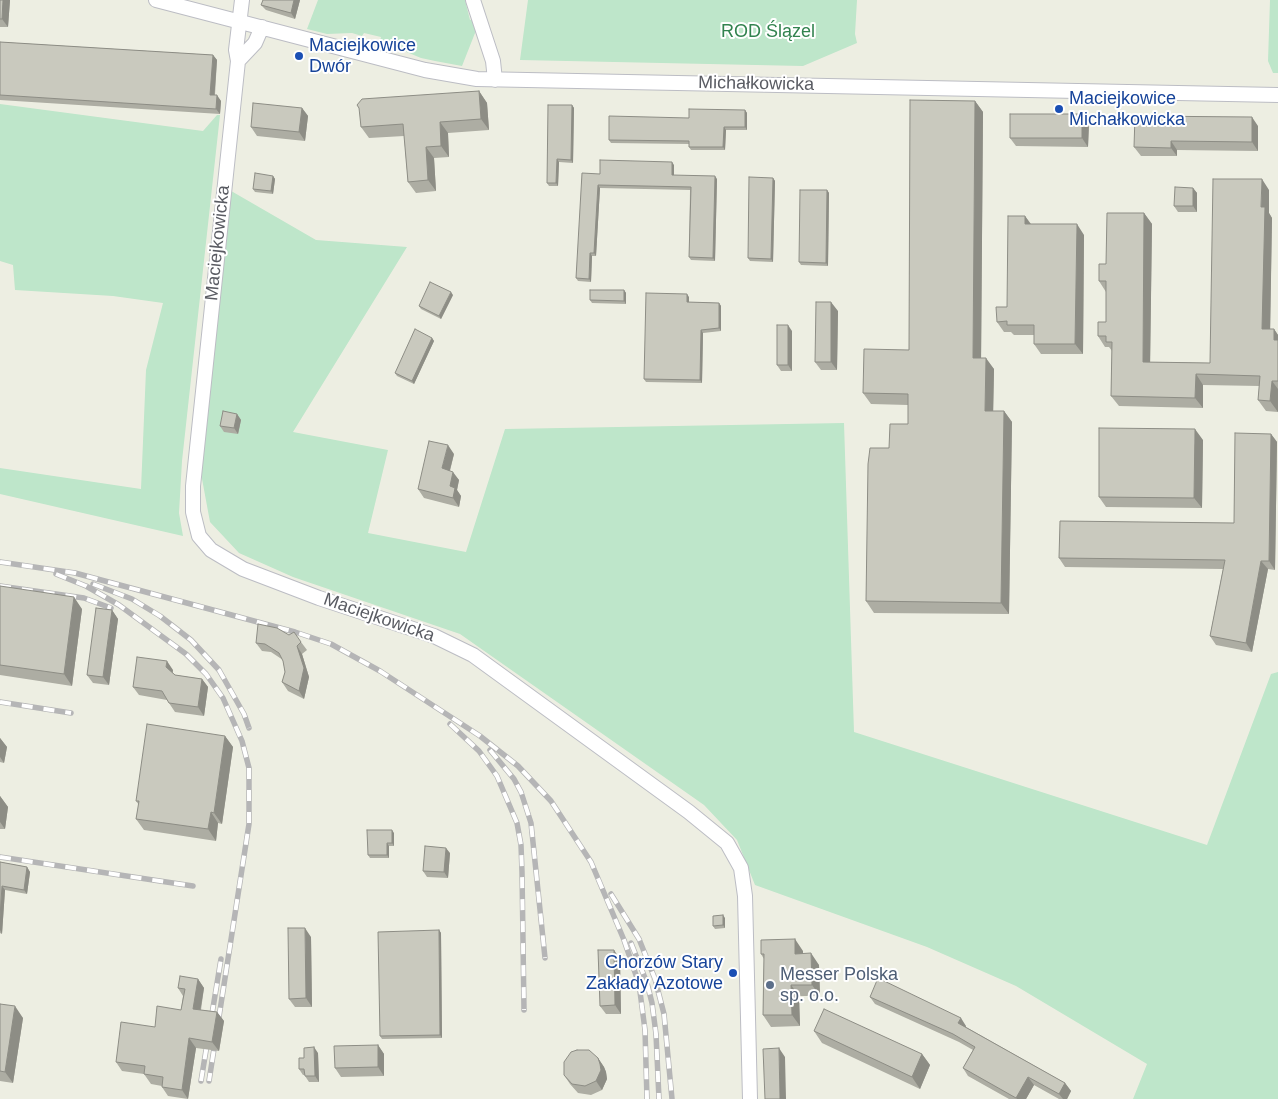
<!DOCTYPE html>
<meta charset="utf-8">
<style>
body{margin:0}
canvas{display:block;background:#edeee2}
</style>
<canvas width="1278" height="1099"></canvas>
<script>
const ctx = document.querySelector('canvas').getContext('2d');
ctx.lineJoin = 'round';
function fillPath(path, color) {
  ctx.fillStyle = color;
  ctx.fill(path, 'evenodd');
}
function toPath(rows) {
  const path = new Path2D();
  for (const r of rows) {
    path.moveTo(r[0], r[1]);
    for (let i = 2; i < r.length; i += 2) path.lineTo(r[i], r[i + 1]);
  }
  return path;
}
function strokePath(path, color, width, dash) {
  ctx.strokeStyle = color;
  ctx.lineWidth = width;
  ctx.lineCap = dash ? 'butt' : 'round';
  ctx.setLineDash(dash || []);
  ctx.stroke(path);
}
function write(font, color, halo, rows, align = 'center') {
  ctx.font = font + ' Helvetica,sans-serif';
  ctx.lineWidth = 4;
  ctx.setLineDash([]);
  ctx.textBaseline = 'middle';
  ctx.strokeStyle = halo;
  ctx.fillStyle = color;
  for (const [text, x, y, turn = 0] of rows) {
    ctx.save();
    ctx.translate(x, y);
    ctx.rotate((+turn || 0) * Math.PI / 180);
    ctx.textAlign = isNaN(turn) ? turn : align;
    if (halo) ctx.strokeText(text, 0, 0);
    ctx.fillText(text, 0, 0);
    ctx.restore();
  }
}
fillPath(toPath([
 [318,0,465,0,470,20,474,19,477,28,462,66,435,61,421,58,380,41,381,37,364,33,362,36,352,33,327,34,307,29],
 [528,0,857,0,855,34,857,43,803,66,520,60],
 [1270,0,1278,0,1278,73,1273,73,1268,61],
 [0,104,203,131,217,115,220,115,182,461,179,513,183,536,0,494,0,468,141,489,146,370,163,303,113,296,15,290,13,265,0,261],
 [226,188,316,240,407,247,293,432,388,450,368,533,466,552,505,429,844,423,854,732,1207,845,1271,674,1278,672,1278,1099,1133,1099,1147,1064,1016,986,927,947,755,885,737,840,704,805,460,634,293,577,239,553,210,522,200,468]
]), '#bee6ca');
const minor = toPath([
 [156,0,425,70,477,79,1278,95],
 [242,0,236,50,238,61,193,486,193,512,199,536,211,550,243,569,319,598,434,636,473,655,689,812,727,843,741,868,745,896,750,1099],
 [473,0,493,61,495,80],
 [238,61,255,43,262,27]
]);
strokePath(minor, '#bcbdc4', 16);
strokePath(minor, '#fff', 14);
const rail = toPath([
 [0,562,75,573,295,632,331,644,380,671,480,736,518,766,551,801,591,862,624,940,639,984,645,1030,647,1099],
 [56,574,86,586,119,605,186,654,206,674,223,698,242,741,249,768,249,824,209,1081],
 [93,584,132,599,160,616,191,640,219,670,244,714,249,728],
 [0,586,84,598,111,608],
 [0,702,71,713],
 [450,724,479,751,497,776,517,823,521,845,522,872,524,1010],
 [490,750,514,779,521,792,531,823,545,958],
 [0,857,193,886],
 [611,894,639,939,655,979,664,1014,672,1099],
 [631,943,647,983,652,1003,656,1034,659,1099],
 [201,1081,221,959]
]);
strokePath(rail, '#b5b5b6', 5.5);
strokePath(rail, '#fff', 4, [11]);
fillPath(toPath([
 [0,0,16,0,10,0,8,27,0,27],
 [300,0,295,19,266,10,261,5],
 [0,42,213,55,217,60,215,95,221,101,220,114,0,100],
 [479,91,487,103,489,130,448,133,449,157,434,158,436,191,416,193,408,182,404,136,369,138,361,127,360,110,357,105],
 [975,101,983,112,981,358,994,369,993,411,1004,411,1012,422,1009,614,874,613,866,601,889,448,908,424,908,405,871,404,863,393,909,350],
 [572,105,574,108,573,163,559,162,558,186,549,186,547,183],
 [302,108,308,116,305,141,257,136,251,127],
 [745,110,747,113,747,130,726,130,725,150,691,150,689,147,689,144,611,143,609,140,689,118],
 [1082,114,1089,123,1088,147,1016,146,1010,138],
 [1258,126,1258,151,1177,150,1177,156,1141,156,1134,147],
 [674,165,674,176,717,179,715,261,691,260,689,257,690,190,600,188,596,256,592,256,591,282,578,281,576,278,600,174],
 [273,176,275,179,273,194,255,192,253,189],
 [773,178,775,181,773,262,750,261,748,258],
 [1193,188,1197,193,1197,212,1178,212,1174,206],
 [827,190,829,193,828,266,801,265,799,262],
 [1269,190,1269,213,1272,218,1270,329,1274,329,1278,335,1278,412,1266,411,1258,400,1260,386,1203,385,1203,408,1119,406,1111,396,1112,351,1109,347,1105,347,1098,336,1106,322,1106,292,1099,281,1106,264,1144,213,1152,224,1150,362,1210,363],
 [1025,216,1031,224,1084,235,1083,354,1041,354,1034,344,1034,335,1014,335,1011,332,1004,332,997,322,1007,307],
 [624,290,626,293,626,304,592,303,590,300],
 [453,295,441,319,421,309,419,306],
 [689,297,689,302,719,303,721,306,721,331,703,333,702,383,646,382,644,379],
 [838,311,837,370,821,370,815,362],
 [792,331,792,371,781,371,777,365],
 [432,338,434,341,414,384,397,376,395,373],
 [237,414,241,420,238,434,224,432,220,426],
 [1271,434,1277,442,1275,570,1268,569,1252,652,1216,645,1210,636,1223,569,1065,567,1059,558,1234,523],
 [1203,440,1202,508,1106,507,1099,497],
 [454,454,450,471,459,480,457,490,461,496,459,507,424,498,418,489],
 [0,586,82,609,72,686,0,675],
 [112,610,118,619,109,685,93,683,87,675],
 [301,642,307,650,302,654,309,677,304,699,288,691,282,682,285,672,283,660,271,652,262,651,256,643],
 [173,670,173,673,175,675,202,679,208,687,204,716,175,712,167,700,139,695,133,687],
 [225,736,233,747,222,824,218,823,216,841,144,830,136,819,139,805,136,801],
 [0,738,7,747,4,763,0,762],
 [0,796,8,807,5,829,0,829],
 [394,833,394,846,389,846,389,858,370,858,368,855],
 [450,853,448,878,427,877,423,871],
 [0,862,27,867,30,872,27,894,5,890,2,934,0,933],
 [725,918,725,928,715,929,713,926],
 [439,930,441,933,442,1038,382,1039,380,1036],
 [311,937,312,1007,295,1007,289,999],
 [803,951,803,954,819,965,820,996,799,996,800,1026,771,1027,763,1015,764,959,761,954],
 [620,959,621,1014,606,1014,600,1006],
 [198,979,204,988,201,1010,217,1012,224,1021,219,1051,196,1048,188,1099,168,1096,162,1087,162,1086,151,1084,144,1074,122,1071,116,1062,155,1027,181,1010,183,996,178,988],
 [870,997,966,1026,966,1027,1065,1083,1071,1091,1067,1099,1059,1099,1034,1085,1026,1099,1009,1099,968,1076,963,1068,973,1050,959,1042,875,1004],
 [0,1004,23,1018,13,1083,0,1081],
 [814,1031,922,1054,930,1065,920,1089,822,1043],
 [378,1045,384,1054,384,1076,341,1077,335,1068],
 [318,1053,319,1082,309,1082,305,1076,305,1075,303,1075,299,1069,304,1058],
 [598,1058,604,1067,606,1072,607,1079,602,1090,591,1095,578,1093,570,1084,564,1075]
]), '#adada3');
fillPath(toPath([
 [3,0,10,0,8,27,2,19],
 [294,0,300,0,295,19,291,13],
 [213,55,217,60,214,101,210,95],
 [479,91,487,103,489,130,481,119],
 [217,95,221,101,220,114,216,109],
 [975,101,983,112,981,369,973,358],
 [572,105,574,108,573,163,571,160],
 [302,108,308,116,305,141,299,132],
 [745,110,747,113,747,130,745,127],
 [1082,114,1089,123,1088,147,1082,138],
 [1252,117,1258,126,1258,151,1252,142],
 [440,122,448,133,449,157,441,146],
 [724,127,726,130,725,150,723,147],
 [1171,141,1177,150,1177,156,1171,148],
 [426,147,434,158,436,191,428,180],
 [557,159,559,162,558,186,556,183],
 [672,162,674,165,674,178,672,175],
 [273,176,275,179,273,194,271,191],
 [715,176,717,179,715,261,713,258],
 [773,178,775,181,773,262,771,259],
 [1262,179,1269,190,1269,213,1272,218,1270,340,1262,329,1261,207],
 [598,185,600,188,596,256,594,253],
 [1193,188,1197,193,1197,212,1193,206],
 [827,190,829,193,828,266,826,263],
 [1144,213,1152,224,1150,372,1143,362],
 [1025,216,1032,226,1025,224],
 [1077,224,1084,235,1083,354,1075,344],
 [590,253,592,256,591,282,589,279],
 [624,290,626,293,626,304,624,301],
 [451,292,453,295,441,319,439,316],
 [687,294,689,297,689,305,687,302],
 [831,302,838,311,837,370,831,362],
 [719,303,721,306,721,331,719,328],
 [788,325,792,331,792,371,788,365],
 [1274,329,1278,335,1278,345,1274,340],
 [701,330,703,333,702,383,700,380],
 [432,338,434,341,414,384,412,381],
 [986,358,994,369,993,422,985,411],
 [1196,374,1203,385,1203,408,1195,398],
 [1272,381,1278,389,1278,412,1270,401],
 [1004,411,1012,422,1009,614,1001,603],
 [237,414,241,420,238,434,234,428],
 [1195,429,1203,440,1202,508,1194,498],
 [1271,434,1277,442,1275,570,1269,561],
 [448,445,454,454,448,477,442,468],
 [453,472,459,480,457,490,461,496,459,507,453,498,450,486],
 [1261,561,1268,569,1252,652,1246,643],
 [74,597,82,609,72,686,64,674],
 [112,610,118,619,109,685,103,677],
 [297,646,302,654,309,677,304,699,299,691],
 [167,661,173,670,172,675,166,667],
 [202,679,208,687,204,716,198,707],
 [225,736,233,747,222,824,214,813],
 [0,738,7,747,4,763,0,757],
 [0,796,8,807,5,829,0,822],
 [211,812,218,823,216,841,208,829],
 [392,830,394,833,394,846,392,843],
 [387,843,389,846,389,858,387,855],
 [446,848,450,853,448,878,444,872],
 [27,867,30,872,27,894,24,890],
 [2,886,5,890,2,934,0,930,0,917],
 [723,915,725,918,725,928,723,925],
 [305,928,311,937,312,1007,306,998],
 [439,930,441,933,442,1038,440,1035],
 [795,939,803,951,803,965,795,954],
 [614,950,620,959,621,1014,615,1005],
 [811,953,819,965,820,996,812,985],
 [198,979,204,988,199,1018,193,1009],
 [791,985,799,996,800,1026,792,1015],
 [15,1006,23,1018,13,1083,5,1072],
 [217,1012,224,1021,219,1051,212,1042],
 [961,1018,966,1026,964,1031,958,1023],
 [189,1038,196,1048,188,1099,182,1090],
 [378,1045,384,1054,384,1076,378,1067],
 [314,1047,318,1053,319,1082,315,1076],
 [779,1048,785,1057,786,1099,780,1099],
 [922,1054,930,1065,920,1089,912,1077],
 [598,1058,604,1067,606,1072,607,1079,602,1090,596,1081],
 [1028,1077,1034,1085,1026,1099,1017,1099,1016,1098],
 [1065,1083,1071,1091,1067,1099,1063,1099,1059,1094]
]), '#8d8d85');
const building = toPath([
 [0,0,3,0,2,19,0,19,0,0],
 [263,0,294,0,291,13,261,5,263,0],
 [0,42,213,55,210,95,217,95,216,109,0,95,0,42],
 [479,91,481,119,440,122,441,146,426,147,428,180,408,182,403,124,361,127,359,108,357,105,362,99,479,91],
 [910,100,975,101,973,358,986,358,985,411,1004,411,1001,603,866,601,868,464,870,448,889,448,890,424,908,424,908,394,863,393,864,349,909,350,910,100],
 [253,103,302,108,299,132,251,127,253,103],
 [548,105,572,105,571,160,557,159,556,183,547,183,548,105],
 [689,109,745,110,745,127,724,127,723,147,689,147,689,141,609,140,609,116,689,118,689,109],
 [1010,114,1082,114,1082,138,1010,138,1010,114],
 [1135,116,1252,117,1252,142,1171,141,1171,148,1134,147,1135,116],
 [600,160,672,162,672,175,715,176,713,258,689,257,691,187,598,185,594,253,590,253,589,279,576,278,582,173,600,174,600,160],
 [255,173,273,176,271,191,253,189,255,173],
 [749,177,773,178,771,259,748,258,749,177],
 [1213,179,1262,179,1261,207,1265,207,1262,329,1274,329,1274,340,1278,340,1278,381,1272,381,1270,401,1258,400,1260,376,1196,374,1195,398,1111,396,1112,342,1106,342,1106,336,1098,336,1098,322,1106,322,1106,281,1099,281,1099,264,1106,264,1107,213,1144,213,1143,362,1210,363,1213,179],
 [1175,187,1193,188,1193,206,1174,206,1175,187],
 [800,190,827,190,826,263,799,262,800,190],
 [1008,216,1025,216,1025,224,1077,224,1075,344,1034,344,1034,325,1007,325,1007,321,997,322,996,307,1007,307,1008,216],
 [430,282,451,292,439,316,419,306,430,282],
 [590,290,624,290,624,301,590,300,590,290],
 [646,293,687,294,687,302,719,303,719,328,701,330,700,380,644,379,646,293],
 [816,302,831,302,831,362,815,362,816,302],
 [777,325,788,325,788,365,777,365,777,325],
 [415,329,432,338,412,381,395,373,415,329],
 [223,411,237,414,234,428,220,426,223,411],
 [1099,428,1195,429,1194,498,1099,497,1099,428],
 [1235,433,1271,434,1269,561,1261,561,1246,643,1210,636,1225,560,1059,558,1060,521,1234,523,1235,433],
 [429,441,448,445,442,468,453,472,450,486,455,488,453,498,418,489,429,441],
 [0,586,74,597,64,674,0,665,0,586],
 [96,608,112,610,103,677,87,675,96,608],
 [258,624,277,628,289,635,294,632,301,642,297,646,304,668,299,691,282,682,285,672,283,661,279,653,265,644,256,643,258,624],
 [137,657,167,661,166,667,175,675,202,679,198,707,169,703,162,691,133,687,137,657],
 [147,724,225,736,214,813,211,812,208,829,136,819,139,801,136,801,147,724],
 [367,830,392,830,392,843,387,843,387,855,368,855,367,830],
 [425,846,446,848,444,872,423,871,425,846],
 [0,862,27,867,24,890,2,886,0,917,0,862],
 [723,915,723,925,713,926,713,916,723,915],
 [288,928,305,928,306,998,289,999,288,928],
 [439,930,440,1035,380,1036,378,932,439,930],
 [795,939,795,954,811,953,812,985,791,985,792,1015,763,1015,764,954,761,954,761,940,795,939],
 [598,950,614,950,615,1005,600,1006,598,950],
 [180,976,198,979,193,1009,217,1012,212,1042,189,1038,182,1090,162,1087,163,1077,144,1074,145,1066,116,1062,121,1022,155,1027,157,1006,181,1010,185,989,178,988,180,976],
 [878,978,961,1018,958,1023,1065,1083,1059,1094,1028,1077,1016,1098,963,1068,975,1047,953,1034,870,997,878,978],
 [0,1004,15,1006,5,1072,0,1071,0,1004],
 [824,1009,922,1054,912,1077,814,1031,824,1009],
 [378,1045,378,1067,335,1068,334,1046,378,1045],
 [314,1047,315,1076,305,1076,304,1069,299,1069,299,1058,304,1058,304,1048,314,1047],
 [779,1048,780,1099,765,1099,763,1049,779,1048],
 [577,1050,589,1050,598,1058,600,1064,601,1070,596,1081,585,1086,572,1084,564,1075,564,1062,571,1052,577,1050]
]);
fillPath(building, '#c9c9be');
strokePath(building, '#8d8d85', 1);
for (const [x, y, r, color] of [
 [299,56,5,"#1a4fb4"],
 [1059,109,5,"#1a4fb4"],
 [733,973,5,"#1a4fb4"],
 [770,985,5,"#5c6f8a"]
]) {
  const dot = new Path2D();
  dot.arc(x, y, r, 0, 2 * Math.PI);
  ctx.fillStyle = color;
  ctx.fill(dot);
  strokePath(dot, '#fff', 2);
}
write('18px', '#32834f', '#fff', [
 ["ROD Ślązel",768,32]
]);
write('18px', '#164399', '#fff', [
 ["Maciejkowice",309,46],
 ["Dwór",309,67],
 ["Maciejkowice",1069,99],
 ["Michałkowicka",1069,120],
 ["Chorzów Stary",723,963,"right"],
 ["Zakłady Azotowe",723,984,"right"]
], 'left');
write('18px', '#5a5c63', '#fff', [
 ["Michałkowicka",756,84,1],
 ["Maciejkowicka",218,243,-84],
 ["Maciejkowicka",379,618,19]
]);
write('18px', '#4e5e75', '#fff', [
 ["Messer Polska",780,975],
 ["sp. o.o.",780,996]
], 'left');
</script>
